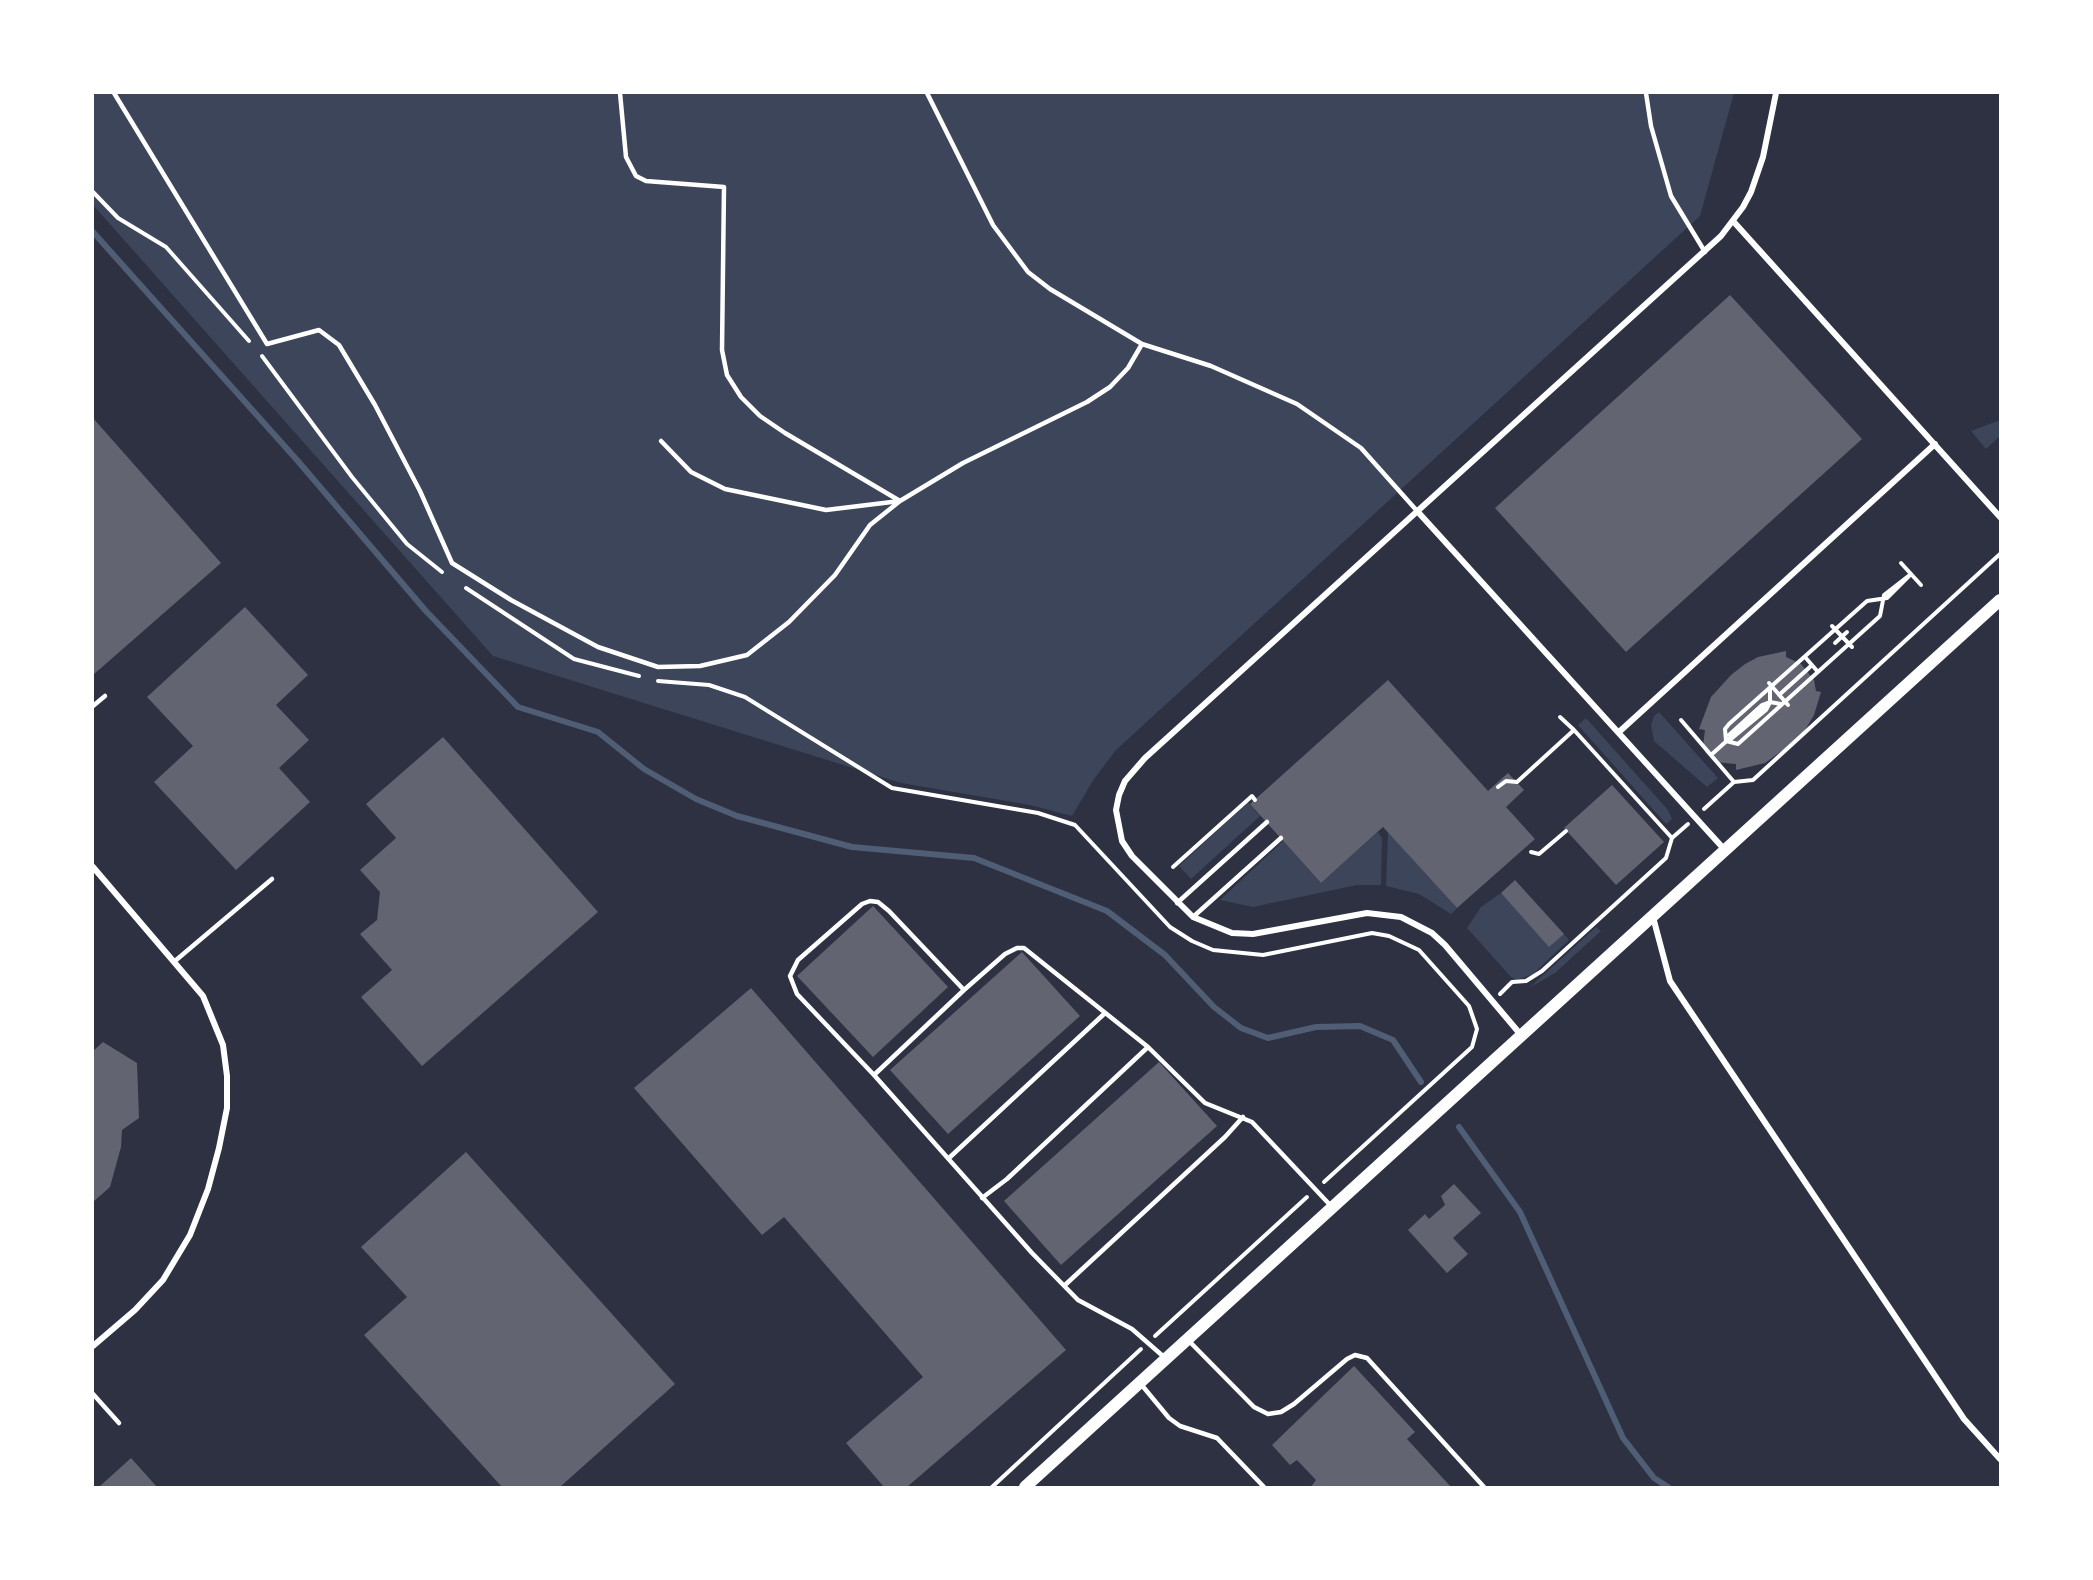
<!DOCTYPE html>
<style>
body{margin:0}
#map{position:relative;width:2093px;height:1580px;overflow:hidden;background:#2d3142;font-family:"PT Sans",sans-serif}
canvas{display:block}
.frame{position:absolute;inset:0;border:94px solid #fff;pointer-events:none}
</style>
<div id="map">
<canvas width="2093" height="1580"></canvas>
<div class="frame"></div>
</div>
<script>
const ctx = document.querySelector('canvas').getContext('2d');
ctx.lineJoin = 'round';
function fillPath(path, color) {
  ctx.fillStyle = color;
  ctx.fill(path, 'evenodd');
}
function toPath(rows) {
  const path = new Path2D();
  for (const r of rows) {
    path.moveTo(r[0], r[1]);
    for (let i = 2; i < r.length; i += 2) path.lineTo(r[i], r[i + 1]);
  }
  return path;
}
function strokePath(path, color, width, dash) {
  ctx.strokeStyle = color;
  ctx.lineWidth = width;
  ctx.lineCap = dash ? 'butt' : 'round';
  ctx.setLineDash(dash || []);
  ctx.stroke(path);
}
fillPath(toPath([
 [93,93,1734,93,1700,216,1116,750,1094,779,1072,816,1030,805,901,783,493,656,93,205],
 [2000,420,2000,436,1986,449,1971,431],
 [1659,712,1718,778,1707,787,1654,741,1651,725,1654,716],
 [1586,718,1668,810,1672,819,1666,824,1578,725],
 [1248,802,1260,816,1191,879,1179,866],
 [1378,832,1382,838,1381,885,1357,885,1253,907,1220,900,1283,841,1321,883],
 [1388,832,1457,908,1451,914,1419,894,1386,886],
 [1501,893,1549,946,1564,934,1569,940,1533,974,1517,980,1511,977,1467,928,1481,907],
 [1596,927,1601,931,1555,973,1529,988]
]), '#3c4559');
strokePath(toPath([
 [93,232,297,460,425,610,518,707,598,732,644,769,696,799,737,816,852,847,974,858,1107,911,1165,955,1214,1007,1241,1028,1268,1038,1316,1027,1360,1026,1393,1040,1421,1082],
 [1459,1127,1520,1212,1623,1438,1654,1478,1668,1487]
]), '#4f5d75', 6);
fillPath(toPath([
 [1730,295,1862,439,1626,652,1495,508],
 [93,418,221,563,93,675],
 [245,607,308,675,276,705,309,740,279,768,310,802,236,870,154,782,193,746,147,697],
 [1786,651,1786,657,1801,664,1814,680,1816,691,1821,692,1814,715,1805,730,1797,740,1765,763,1736,770,1736,764,1714,762,1705,752,1703,746,1705,730,1699,729,1711,697,1731,675,1745,664,1758,657],
 [1388,680,1488,791,1508,773,1524,790,1506,807,1535,839,1457,908,1383,827,1321,883,1250,804],
 [443,737,598,912,422,1066,361,997,392,970,360,934,377,920,380,892,360,870,396,838,366,804],
 [1612,785,1664,842,1616,885,1564,828],
 [1515,880,1564,934,1549,947,1501,893],
 [873,906,948,987,873,1057,797,976],
 [1022,952,1080,1016,948,1134,890,1070],
 [751,988,1066,1350,907,1487,884,1487,846,1443,923,1377,784,1217,762,1235,634,1088],
 [103,1042,137,1063,139,1118,122,1130,121,1147,110,1187,93,1202,93,1051],
 [1159,1062,1217,1126,1061,1265,1004,1201],
 [466,1152,675,1384,560,1487,502,1487,364,1335,407,1297,361,1247],
 [1454,1184,1481,1213,1453,1238,1468,1254,1447,1273,1408,1230,1425,1214,1429,1219,1445,1205,1441,1196],
 [1354,1366,1415,1432,1407,1439,1451,1487,1311,1487,1316,1480,1297,1460,1290,1465,1272,1445],
 [131,1458,157,1487,99,1487]
]), '#626471');
strokePath(toPath([
 [93,192,118,218,166,247,249,341],
 [262,356,352,477,407,544,442,572],
 [1901,563,1921,585],
 [466,588,574,659,639,676],
 [1832,626,1852,647],
 [1835,643,1847,632],
 [1805,657,1818,672],
 [658,681,709,685,745,697,892,788,1038,813,1075,825,1170,927,1192,941,1213,950,1263,955,1372,933,1389,936,1419,950,1469,1006,1477,1029,1472,1047,1324,1182],
 [1769,683,1788,705],
 [1779,695,1812,665],
 [1779,695,1809,668],
 [1560,717,1574,730],
 [1681,720,1734,782],
 [1729,735,1762,705,1770,702,1781,704],
 [1731,739,1766,710,1770,702,1770,689],
 [1726,741,1738,744,1880,616,1884,595,1911,574],
 [1726,741,1725,729,1729,724,1867,601,1887,598,1910,575],
 [1711,755,1770,702],
 [1498,787,1506,781,1517,782,1574,730,1672,838],
 [1704,809,1734,782,1753,780,2000,554],
 [1531,852,1539,854,1566,831],
 [1173,867,1252,796,1255,800],
 [1500,994,1512,982,1526,981,1542,971,1666,858,1672,838,1688,824],
 [1155,1336,1307,1197],
 [992,1487,1141,1349]
]), '#fff', 4);
strokePath(toPath([
 [114,93,267,344,319,330,339,345,375,405,420,491,452,563,511,600,598,647,658,667,700,666,747,655,789,622,835,575,870,525,900,501,785,433,760,416,741,397,727,375,722,350,724,187,646,181,636,176,626,157,620,93],
 [927,93,993,225,1028,272,1050,289,1142,344,1211,366,1297,404,1361,448,1418,512],
 [1646,93,1651,126,1671,196,1705,252],
 [661,441,691,472,725,489,826,510,900,501,963,463,1087,402,1110,387,1128,368,1142,344],
 [93,706,105,696],
 [1177,903,1267,822],
 [1193,917,1281,838],
 [175,961,272,879],
 [874,1075,964,990],
 [949,1158,1104,1014],
 [982,1198,1007,1179,1148,1047],
 [1065,1285,1225,1137,1243,1117],
 [1188,1340,1254,1407,1268,1414,1281,1412,1294,1404,1347,1359,1355,1355,1367,1358,1484,1487],
 [1164,1357,1132,1329,1078,1300,1032,1253,874,1075,797,994,790,976,798,960,862,904,870,901,878,902,889,911,964,990,1005,954,1017,948,1024,948,1148,1047,1205,1103,1252,1122,1331,1206],
 [1140,1383,1169,1418,1180,1426,1217,1438,1264,1487],
 [93,1394,119,1423]
]), '#fff', 4.5);
strokePath(toPath([
 [1733,221,2000,517],
 [1418,512,1724,849],
 [1619,732,1935,444],
 [93,867,203,996,223,1045,227,1076,227,1108,219,1148,208,1189,190,1235,163,1280,135,1310,93,1346],
 [1653,917,1670,981,1964,1419,2000,1459],
 [1521,1035,1445,945,1432,933,1401,917,1367,913,1253,934,1232,933,1193,917,1132,856,1122,841,1116,810,1119,795,1125,781,1145,758,1721,236,1743,207,1751,192,1763,157,1776,93]
]), '#fff', 6);
strokePath(toPath([
 [1025,1487,2000,600]
]), '#fff', 12);
</script>
